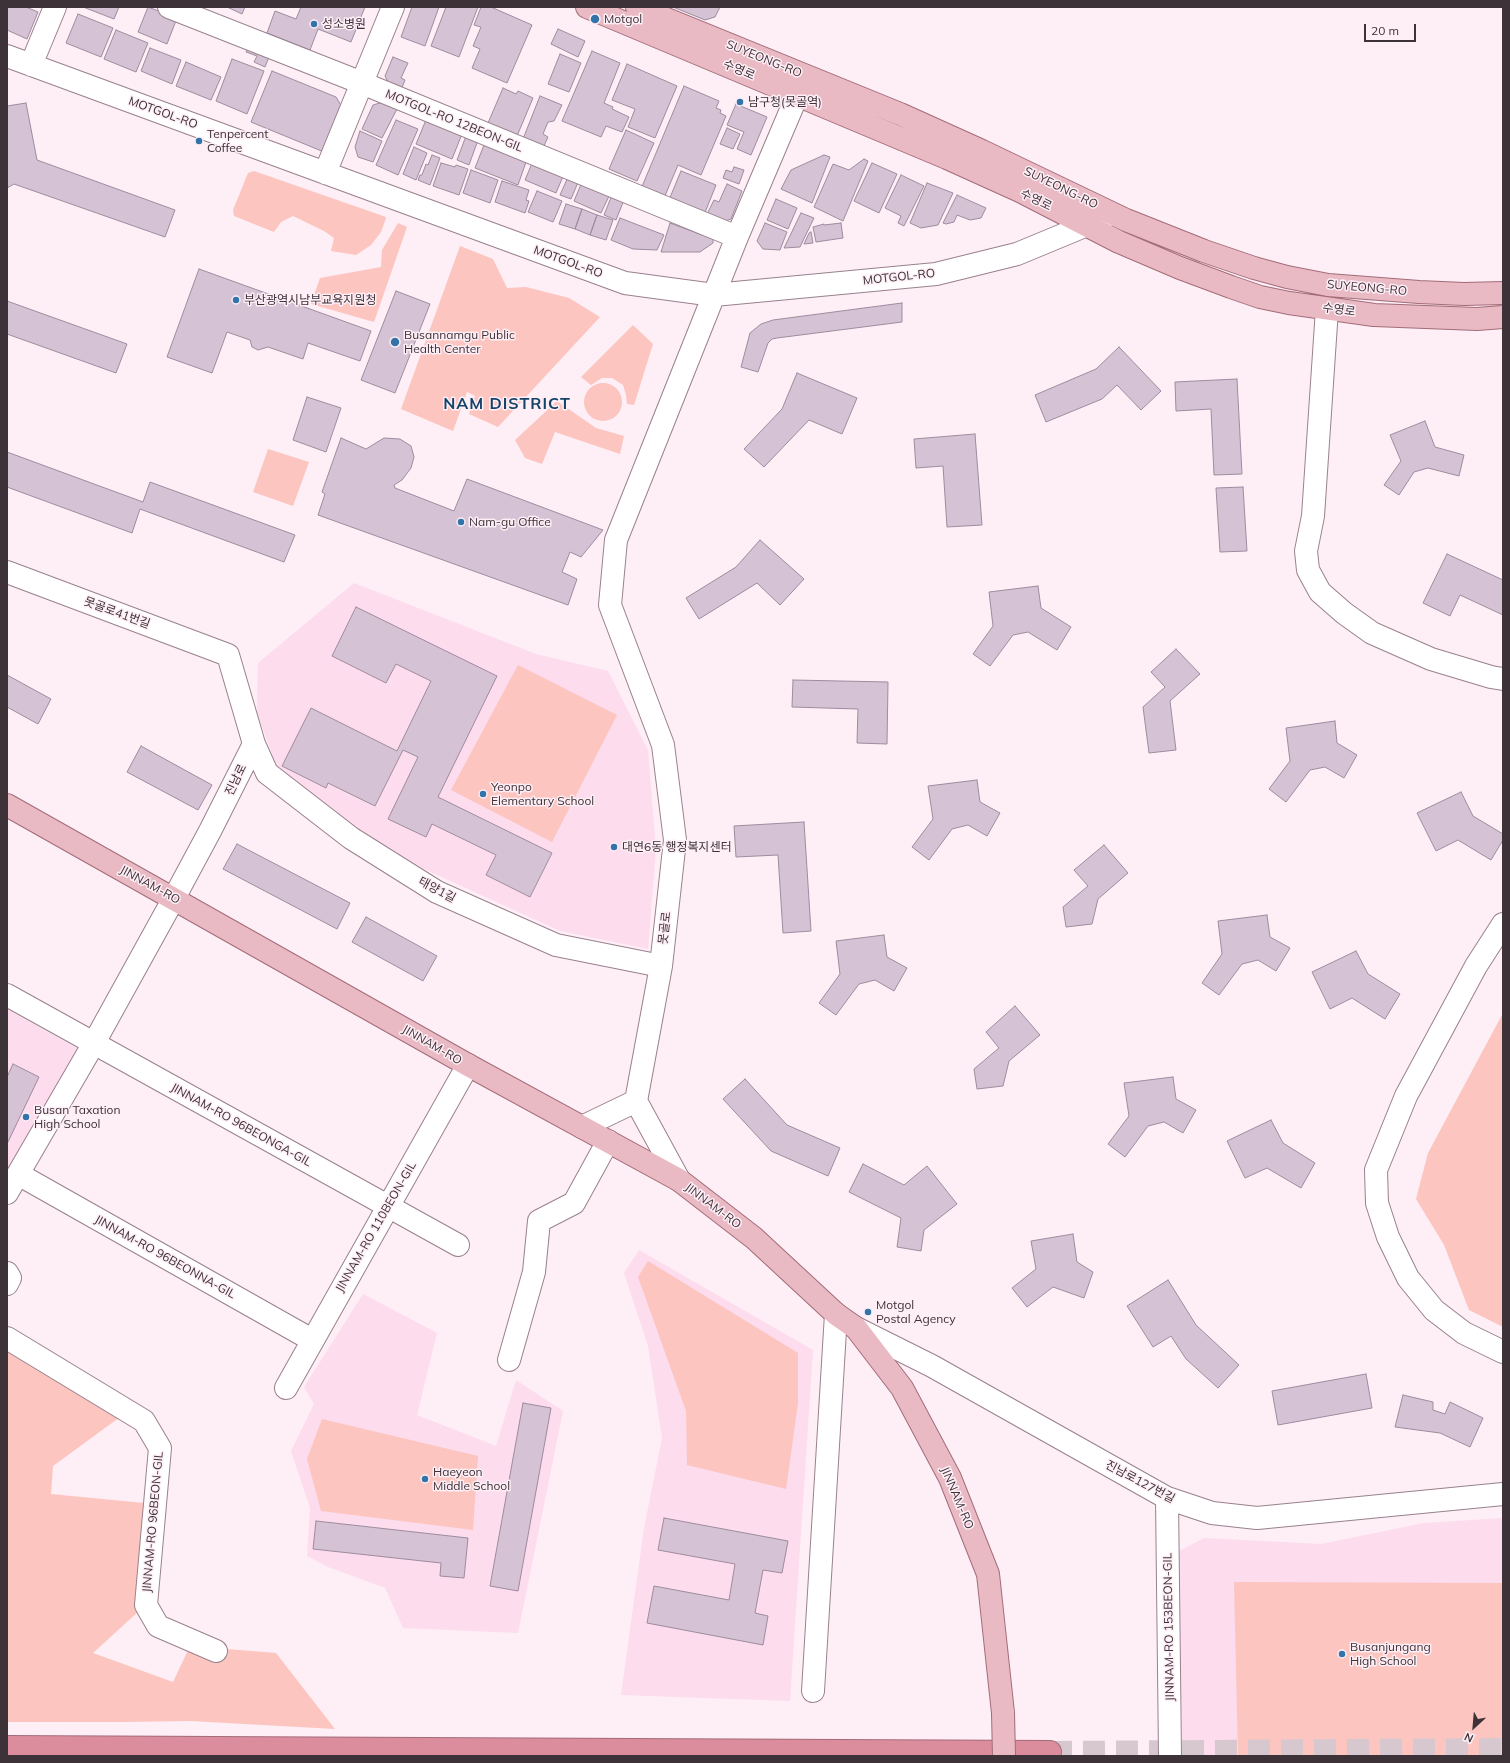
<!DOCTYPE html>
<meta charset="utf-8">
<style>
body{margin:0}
#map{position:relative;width:1510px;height:1763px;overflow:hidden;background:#feeef6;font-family:Mulish,sans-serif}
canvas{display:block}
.frame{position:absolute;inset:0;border:8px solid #3c3237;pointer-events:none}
.north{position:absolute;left:1454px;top:1707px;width:40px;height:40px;-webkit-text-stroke:3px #feeef6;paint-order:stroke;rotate:206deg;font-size:11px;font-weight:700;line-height:16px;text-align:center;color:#3c3237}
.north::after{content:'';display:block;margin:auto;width:14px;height:18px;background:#3c3237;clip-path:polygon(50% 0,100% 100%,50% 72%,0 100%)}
.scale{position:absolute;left:1364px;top:24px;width:52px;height:18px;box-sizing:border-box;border:2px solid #3c3237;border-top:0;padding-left:5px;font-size:12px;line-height:14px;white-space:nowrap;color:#3c3237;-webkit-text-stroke:3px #feeef6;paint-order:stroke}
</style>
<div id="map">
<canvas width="1510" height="1763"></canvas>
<div class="frame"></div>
<div class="north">N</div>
<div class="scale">20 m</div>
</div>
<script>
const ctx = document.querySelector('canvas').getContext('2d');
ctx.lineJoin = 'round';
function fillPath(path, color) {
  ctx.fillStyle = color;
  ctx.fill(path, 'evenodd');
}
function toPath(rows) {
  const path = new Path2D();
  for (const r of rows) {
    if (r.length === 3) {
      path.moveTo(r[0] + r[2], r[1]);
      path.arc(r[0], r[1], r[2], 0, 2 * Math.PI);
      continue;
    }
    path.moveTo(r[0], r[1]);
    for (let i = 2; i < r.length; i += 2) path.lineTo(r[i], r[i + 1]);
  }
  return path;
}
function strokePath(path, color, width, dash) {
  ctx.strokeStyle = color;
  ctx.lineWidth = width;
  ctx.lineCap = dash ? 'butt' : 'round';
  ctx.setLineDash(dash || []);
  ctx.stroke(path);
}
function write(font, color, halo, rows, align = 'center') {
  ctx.font = font + ' Mulish,"Noto Sans KR",sans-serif';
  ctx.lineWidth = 3;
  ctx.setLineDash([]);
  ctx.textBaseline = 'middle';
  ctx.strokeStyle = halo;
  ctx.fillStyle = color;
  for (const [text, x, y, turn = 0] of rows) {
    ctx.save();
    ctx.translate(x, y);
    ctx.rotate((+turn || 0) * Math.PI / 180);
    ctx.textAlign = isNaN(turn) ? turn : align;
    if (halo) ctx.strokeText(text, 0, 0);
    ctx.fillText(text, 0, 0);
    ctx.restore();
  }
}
fillPath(toPath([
 [354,583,536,654,608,671,648,750,656,849,648,949,560,931,424,869,351,824,276,765,257,713,258,663],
 [7,1009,82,1051,7,1183],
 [639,1250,813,1350,790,1701,621,1695,644,1528,662,1438,648,1346,624,1273],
 [363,1294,437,1333,417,1415,496,1446,516,1380,563,1411,518,1633,403,1628,385,1588,328,1567,307,1556,310,1508,291,1451,314,1404,304,1387],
 [1503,1518,1503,1756,1182,1756,1179,1551,1204,1538,1321,1544,1424,1523]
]), '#fddced');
fillPath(toPath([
 [254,171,386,217,385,221,381,232,371,245,356,255,331,251,334,238,324,231,293,216,281,222,274,232,234,216,233,210,248,173],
 [398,223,407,227,374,322,311,304,320,278,381,267,382,250],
 [460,246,493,259,507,288,526,287,569,298,600,317,498,427,469,414,475,396,467,392,453,431,401,409],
 [633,325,653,344,634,405,627,404,626,395,623,385,612,378,602,378,591,385,581,377],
 [603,402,19],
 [557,401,596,428,624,436,620,454,555,432,542,464,525,458,515,440],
 [268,449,309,462,293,506,253,492],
 [518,665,617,715,552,842,451,790],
 [1503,1013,1503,1327,1469,1310,1444,1245,1416,1199,1428,1153],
 [648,1261,798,1353,798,1403,786,1489,687,1465,686,1411,638,1277],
 [7,1349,120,1417,53,1466,51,1494,144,1503,139,1611,93,1653,173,1682,190,1646,276,1653,335,1729,191,1721,124,1722,7,1722],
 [322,1419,478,1456,473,1530,321,1511,307,1459],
 [1234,1582,1503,1583,1503,1756,1238,1756]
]), '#fcc5bf');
const building = toPath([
 [7,7,26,7,38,12,27,39,7,30,7,7],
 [83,7,119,7,114,19,83,7],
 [148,7,177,18,167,44,138,32,148,7],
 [227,7,245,7,242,14,227,7],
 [301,7,365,7,351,42,318,29,310,50,267,33,275,11,296,19,301,7],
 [412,7,439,7,425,46,401,37,412,7],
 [446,7,478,7,459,57,431,46,446,7],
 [481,7,491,7,532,25,507,83,472,68,480,49,473,46,481,27,474,25,481,7],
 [673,7,720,7,715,17,705,20,673,7],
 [78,14,113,28,101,57,66,43,78,14],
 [558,29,585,41,578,57,551,44,558,29],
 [116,30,148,43,136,72,104,59,116,30],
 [150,48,181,60,172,84,141,71,150,48],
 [248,48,269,57,265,67,254,62,257,56,246,52,248,48],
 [592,51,620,63,604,103,613,107,612,109,629,117,622,132,606,126,601,137,562,121,592,51],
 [560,54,581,63,569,92,548,84,560,54],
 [393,57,408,63,401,78,405,80,401,90,390,86,385,76,393,57],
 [232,59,264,71,247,114,216,101,232,59],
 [186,62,221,77,211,100,176,86,186,62],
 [627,64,677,86,655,138,628,127,635,109,612,100,627,64],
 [272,71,336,97,342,107,324,152,251,122,272,71],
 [684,86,719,101,716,108,721,110,720,113,726,116,701,175,678,165,664,198,641,189,684,86],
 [503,88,516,94,518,91,533,98,517,136,488,123,503,88],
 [540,96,562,105,554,121,548,122,543,134,548,137,543,148,523,139,540,96],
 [383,102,397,109,382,138,362,129,373,105,383,102],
 [26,103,37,160,175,210,165,237,14,184,7,188,7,106,26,103],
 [736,104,767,117,751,155,737,149,744,132,727,125,736,104],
 [396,120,418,129,398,175,376,165,396,120],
 [426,120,462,134,452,159,416,144,426,120],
 [727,128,740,134,733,149,720,144,727,128],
 [626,130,654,143,637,181,609,169,626,130],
 [360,131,382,141,373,162,358,157,355,147,360,131],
 [466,136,478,140,469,165,457,160,466,136],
 [484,145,526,162,518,185,475,168,484,145],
 [414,147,427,153,416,180,403,174,414,147],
 [432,155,440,158,430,185,418,180,420,175,422,175,426,164,428,165,432,155],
 [824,155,830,157,812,203,781,189,791,170,824,155],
 [864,159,868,161,843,221,814,207,833,164,849,170,864,159],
 [533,161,564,174,556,193,525,180,533,161],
 [441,163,455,167,456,165,468,169,459,195,433,186,441,163],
 [872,163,897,174,879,213,854,201,872,163],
 [734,167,744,170,739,184,723,178,726,170,732,172,734,167],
 [471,170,498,180,490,203,463,193,471,170],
 [681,171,716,185,704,215,669,200,681,171],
 [569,175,579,180,571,199,560,195,569,175],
 [901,175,924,186,904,226,898,223,901,216,885,208,901,175],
 [502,181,529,190,526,200,529,201,525,213,495,202,502,181],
 [582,182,610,194,601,213,574,201,582,182],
 [927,183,953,193,938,225,921,228,910,223,927,183],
 [727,184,742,191,731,219,722,222,706,216,714,200,719,202,727,184],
 [537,191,562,201,553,222,528,212,537,191],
 [612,195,624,200,616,220,604,215,612,195],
 [957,195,986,208,981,218,970,220,957,215,954,222,946,224,943,223,957,195],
 [776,199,797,208,788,229,767,220,776,199],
 [566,204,582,209,575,229,559,224,566,204],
 [582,209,597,215,590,235,575,229,582,209],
 [801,213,814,218,800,247,784,248,801,213],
 [597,215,613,220,606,240,590,235,597,215],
 [620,218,664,235,657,250,633,249,611,240,620,218],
 [670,223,713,239,713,243,700,252,661,252,670,223],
 [765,223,787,232,780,250,763,249,757,241,765,223],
 [841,223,843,238,816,242,813,227,824,224,824,225,841,223],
 [811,232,813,243,804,244,809,233,811,232],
 [199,269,371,331,360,361,308,343,303,359,268,347,258,350,252,347,250,340,227,332,212,373,167,357,199,269],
 [396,291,430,304,395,393,361,380,396,291],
 [7,301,127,344,116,373,7,334,7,301],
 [902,303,902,322,777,338,772,339,768,343,758,372,741,367,750,333,761,324,773,320,902,303],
 [1119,347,1161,391,1141,410,1117,385,1102,399,1046,422,1035,395,1096,369,1119,347],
 [797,373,857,398,842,434,809,420,764,467,744,449,782,409,797,373],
 [1237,379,1242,474,1214,475,1211,409,1176,411,1175,382,1237,379],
 [307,397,341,408,326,452,293,440,307,397],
 [1425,421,1435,447,1464,455,1459,476,1428,468,1414,472,1399,495,1384,485,1401,461,1390,435,1425,421],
 [975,434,982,525,947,527,943,466,916,468,914,439,975,434],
 [341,438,366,449,384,438,400,439,411,446,414,457,411,468,402,480,394,485,395,488,454,511,467,479,603,530,581,557,570,552,562,572,577,579,568,605,318,515,325,494,322,492,341,438],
 [7,452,143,502,150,482,295,535,284,562,140,509,132,533,7,487,7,452],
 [1243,487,1247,551,1220,552,1216,488,1243,487],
 [760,540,804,579,780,605,757,583,699,619,686,598,736,567,760,540],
 [1447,554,1503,580,1503,615,1460,595,1450,616,1423,603,1447,554],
 [1038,586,1041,608,1071,627,1057,650,1028,632,1013,635,990,666,973,654,993,626,989,592,1038,586],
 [356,607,497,676,438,797,552,853,530,897,486,875,496,855,432,824,426,837,388,819,418,757,403,750,375,806,328,783,326,788,282,766,311,708,397,751,431,681,396,664,386,683,332,656,356,607],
 [1176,649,1200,674,1170,701,1176,750,1149,753,1143,707,1165,687,1151,672,1176,649],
 [7,675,51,699,38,724,7,707,7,675],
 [793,680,888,682,887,744,857,743,858,709,792,707,793,680],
 [1335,721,1337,743,1357,755,1344,778,1325,767,1310,770,1286,802,1269,789,1290,761,1286,728,1335,721],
 [141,746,212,785,198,810,127,772,141,746],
 [977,780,980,802,1000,813,987,836,968,825,952,829,929,860,912,847,933,819,928,786,977,780],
 [1461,792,1473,816,1503,834,1503,840,1491,860,1458,840,1436,851,1417,813,1461,792],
 [804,822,811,931,783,933,778,855,736,857,734,826,804,822],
 [237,844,350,903,337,929,223,869,237,844],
 [1104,845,1128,873,1098,899,1092,924,1066,927,1063,907,1088,886,1074,870,1104,845],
 [1267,915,1270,937,1290,948,1276,971,1258,960,1242,964,1219,995,1202,983,1222,954,1218,921,1267,915],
 [366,917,437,956,423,981,352,942,366,917],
 [884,935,887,957,907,968,894,991,875,980,859,984,836,1015,819,1003,840,974,836,941,884,935],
 [1356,951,1368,974,1400,994,1385,1019,1352,998,1330,1009,1312,972,1356,951],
 [1015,1006,1040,1035,1009,1061,1003,1086,977,1089,974,1069,999,1048,986,1032,1015,1006],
 [13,1064,39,1077,7,1144,7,1077,13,1064],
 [1173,1077,1176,1099,1196,1110,1183,1133,1164,1122,1148,1126,1125,1157,1108,1144,1129,1116,1124,1083,1173,1077],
 [745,1079,787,1125,840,1148,828,1176,771,1151,723,1099,745,1079],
 [1271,1120,1283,1143,1315,1163,1301,1188,1267,1168,1245,1178,1227,1141,1271,1120],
 [863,1164,904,1185,927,1166,957,1204,924,1230,921,1251,897,1247,901,1218,849,1192,863,1164],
 [1073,1234,1077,1262,1093,1272,1084,1298,1053,1287,1027,1307,1012,1288,1036,1269,1031,1241,1073,1234],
 [1168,1280,1196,1325,1239,1365,1218,1388,1186,1359,1171,1336,1153,1347,1127,1306,1168,1280],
 [1366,1374,1372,1408,1278,1425,1272,1391,1366,1374],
 [1403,1395,1433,1402,1433,1410,1445,1414,1450,1402,1483,1418,1470,1447,1440,1433,1395,1427,1403,1395],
 [523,1403,551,1408,518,1591,490,1586,523,1403],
 [664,1518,788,1541,782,1573,763,1570,755,1613,768,1616,763,1645,647,1623,654,1586,729,1600,735,1564,658,1550,664,1518],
 [316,1521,468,1538,464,1578,440,1576,441,1563,313,1549,316,1521]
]);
fillPath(building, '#d5c2d5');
strokePath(building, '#9e8c9e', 1);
strokePath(toPath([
 [1050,1752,1503,1749]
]), '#d7c8d0', 22, [22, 11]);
const minor = toPath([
 [169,7,362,83,737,237],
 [7,56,625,283,714,295,936,274,1017,254,1087,225,1101,223],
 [31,65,55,7],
 [325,173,393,7],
 [1327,309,1313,516,1306,551,1308,570,1320,592,1344,613,1372,633,1431,659,1491,677,1503,679],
 [7,572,228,655,254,744,210,831,174,898,94,1043,7,1193],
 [254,744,267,773,351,838,437,892,556,945,661,966],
 [1503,924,1476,966,1406,1096,1376,1170,1377,1203,1388,1237,1408,1278,1434,1310,1464,1333,1503,1352],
 [7,995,458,1245],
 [582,1127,636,1101],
 [18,1174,312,1340],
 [679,1180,636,1101,661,966,675,840,663,745,610,605,616,540,737,237,805,77],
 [7,1273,10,1278,7,1284],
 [856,1328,932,1366,1167,1498,1212,1513,1257,1518,1503,1494],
 [7,1338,144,1421,160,1448,146,1605,158,1626,216,1651],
 [509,1360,534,1272,539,1221,574,1203,608,1141],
 [286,1388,468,1065],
 [1167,1498,1170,1756],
 [813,1691,836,1314]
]);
const major = toPath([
 [587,7,947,158,1020,191,1119,242,1180,268,1231,287,1260,297,1289,303,1374,315,1477,319,1503,317],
 [637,7,900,114,982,151,1126,220,1204,251,1254,268,1287,277,1328,285,1419,292,1464,294,1503,293],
 [7,805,468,1065,679,1180,754,1238,836,1314,856,1328,902,1388,950,1478,988,1574,1003,1713]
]);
const highway = toPath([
 [7,1747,1050,1752]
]);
strokePath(minor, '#99818d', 24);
strokePath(major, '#a36c79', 24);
strokePath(highway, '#a36c79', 24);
strokePath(minor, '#fff', 22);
strokePath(major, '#e9bac4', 22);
strokePath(highway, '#db8c9d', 22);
const majorBridge = toPath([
 [1003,1713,1004,1756]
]);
strokePath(majorBridge, '#a36c79', 24, []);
strokePath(majorBridge, '#e9bac4', 22);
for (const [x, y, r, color] of [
 [595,19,5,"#3274aa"],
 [314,24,4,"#3274aa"],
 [740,102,4,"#3274aa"],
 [199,141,4,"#3274aa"],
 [236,300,4,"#3274aa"],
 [395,342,5,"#3274aa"],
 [461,522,4,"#3274aa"],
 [483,794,4,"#3274aa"],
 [614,847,4,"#3274aa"],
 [26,1117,4,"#3274aa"],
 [868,1312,4,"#3274aa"],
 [425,1479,4,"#3274aa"],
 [1342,1654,4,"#3274aa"]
]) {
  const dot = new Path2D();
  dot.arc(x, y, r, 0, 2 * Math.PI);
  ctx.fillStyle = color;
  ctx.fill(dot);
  strokePath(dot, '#feeef6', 1.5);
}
write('12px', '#3c3237', '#feeef6', [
 ["Motgol",604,19],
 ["성소병원",322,24],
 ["남구청(못골역)",748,102],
 ["Tenpercent",207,134],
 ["Coffee",207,148],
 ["부산광역시남부교육지원청",244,300],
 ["Busannamgu Public",404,335],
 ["Health Center",404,349],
 ["Nam-gu Office",469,522],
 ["Yeonpo",491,787],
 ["Elementary School",491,801],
 ["대연6동 행정복지센터",622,847],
 ["Busan Taxation",34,1110],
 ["High School",34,1124],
 ["Motgol",876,1305],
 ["Postal Agency",876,1319],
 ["Haeyeon",433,1472],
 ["Middle School",433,1486],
 ["Busanjungang",1350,1647],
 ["High School",1350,1661]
], 'left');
write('12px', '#3c3237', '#feeef6', [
 ["SUYEONG-RO",764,59,22],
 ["수영로",739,70,23],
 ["MOTGOL-RO",163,113,20],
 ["MOTGOL-RO 12BEON-GIL",454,121,22],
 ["SUYEONG-RO",1061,188,26],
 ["수영로",1036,200,26],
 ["MOTGOL-RO",568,262,20],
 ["MOTGOL-RO",899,277,-6],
 ["SUYEONG-RO",1367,288,5],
 ["수영로",1339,310,8],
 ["못골로41번길",117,613,20],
 ["진남로",236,780,-64],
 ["JINNAM-RO",150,885,29],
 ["태양1길",437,890,28],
 ["못골로",665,928,-84],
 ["JINNAM-RO",432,1045,30],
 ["JINNAM-RO 96BEONGA-GIL",241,1125,29],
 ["JINNAM-RO",713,1206,37],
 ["JINNAM-RO 110BEON-GIL",376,1227,-60],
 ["JINNAM-RO 96BEONNA-GIL",165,1257,29],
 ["진남로127번길",1140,1482,28],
 ["JINNAM-RO",957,1498,67],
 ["JINNAM-RO 96BEON-GIL",153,1522,-85],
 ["JINNAM-RO 153BEON-GIL",1169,1627,-91]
]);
ctx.letterSpacing = '1px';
write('bold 16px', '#144368', '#feeef6', [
 ["NAM DISTRICT",507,404]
]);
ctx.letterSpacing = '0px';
</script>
